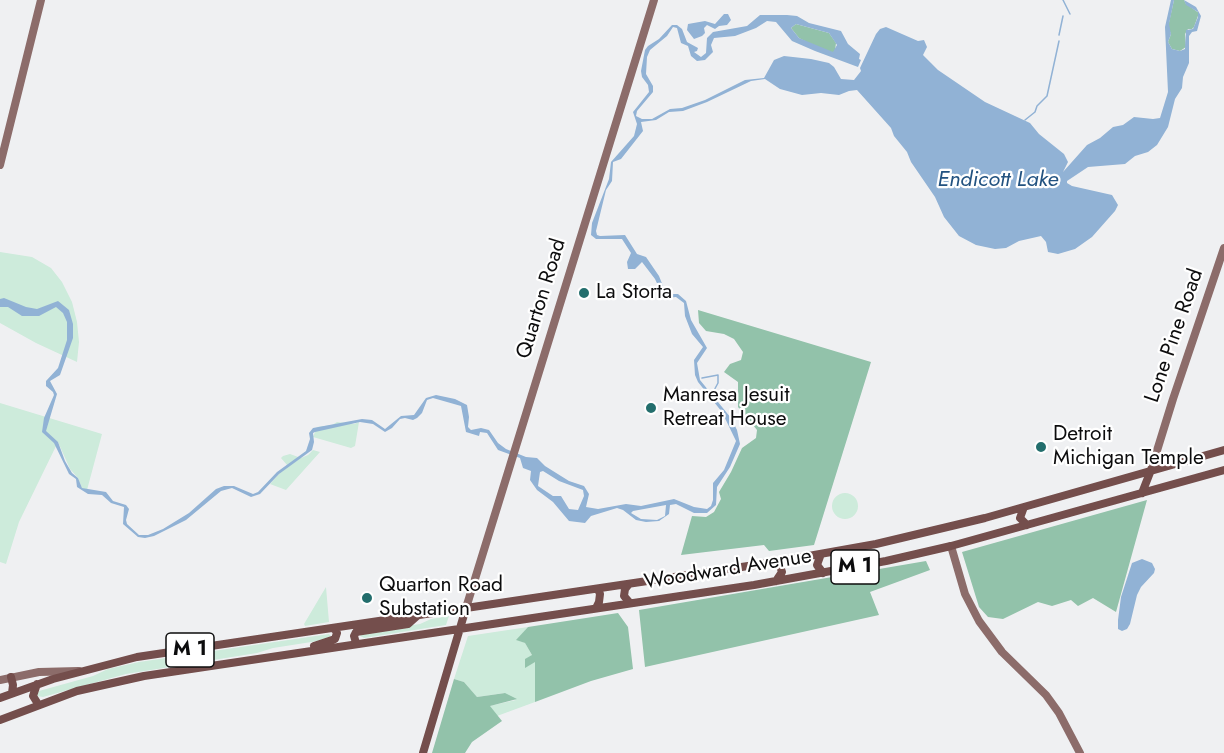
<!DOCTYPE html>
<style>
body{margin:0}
canvas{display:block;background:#eff0f2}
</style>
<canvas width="1224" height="753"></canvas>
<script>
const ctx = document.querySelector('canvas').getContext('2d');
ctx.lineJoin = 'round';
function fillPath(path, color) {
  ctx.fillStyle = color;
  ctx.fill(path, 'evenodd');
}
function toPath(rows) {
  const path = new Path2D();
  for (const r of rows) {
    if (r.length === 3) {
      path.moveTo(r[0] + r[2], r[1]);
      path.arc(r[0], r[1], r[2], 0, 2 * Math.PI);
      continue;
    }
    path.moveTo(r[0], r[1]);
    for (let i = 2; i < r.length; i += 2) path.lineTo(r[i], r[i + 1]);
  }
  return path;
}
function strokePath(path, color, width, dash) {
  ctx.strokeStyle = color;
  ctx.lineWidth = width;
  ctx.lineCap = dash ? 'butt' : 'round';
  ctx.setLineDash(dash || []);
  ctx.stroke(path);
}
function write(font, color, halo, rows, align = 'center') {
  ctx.font = font + ' Jost,sans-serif';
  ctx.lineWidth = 4.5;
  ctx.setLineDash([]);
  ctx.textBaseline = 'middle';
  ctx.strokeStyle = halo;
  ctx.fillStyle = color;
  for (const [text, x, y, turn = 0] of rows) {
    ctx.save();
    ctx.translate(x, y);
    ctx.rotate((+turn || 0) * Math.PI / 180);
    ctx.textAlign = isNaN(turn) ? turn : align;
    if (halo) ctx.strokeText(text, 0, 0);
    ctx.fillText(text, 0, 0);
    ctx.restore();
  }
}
fillPath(toPath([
 [0,252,32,257,51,268,62,282,72,302,77,322,79,342,77,362,36,343,0,323],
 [0,403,102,434,87,490,82,488,78,478,70,469,58,442,19,522,6,564,0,562],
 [337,422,354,424,359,422,355,446,351,448,313,437,317,427,332,425],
 [313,450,320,452,286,490,270,484,287,465,281,458,283,456,290,454,301,458,308,455],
 [845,506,13],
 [326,587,329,622,305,626,304,624],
 [449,616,446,625,364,638,360,636,364,632,420,624,431,619],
 [528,627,517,640,525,643,532,655,525,667,535,661,535,702,497,716,489,706,516,700,504,693,477,697,464,682,454,679,468,636],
 [329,634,331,636,324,640,273,648,257,653,126,674,43,697,37,696,39,691,93,676,108,669,139,662]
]), '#cdebdb');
fillPath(toPath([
 [1174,0,1184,0,1186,4,1199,13,1194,27,1192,29,1188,29,1185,34,1186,47,1180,51,1172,49,1168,42,1171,34,1168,27],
 [796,24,829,33,836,43,835,51,833,53,820,49,799,38,791,28],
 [698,310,871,362,814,545,769,551,764,545,681,555,692,516,706,517,714,512,721,499,719,492,731,472,742,448,756,438,757,430,738,407,738,382,724,372,730,364,741,360,743,352,734,339,724,334,706,331,699,323],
 [1147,500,1116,612,1093,598,1078,606,1071,600,1052,606,1038,602,1003,619,988,617,979,607,962,552],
 [926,561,930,570,870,592,879,615,645,667,639,610],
 [618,613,628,627,633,669,591,681,535,702,535,662,525,668,525,659,532,655,525,643,516,640,528,627],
 [454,679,464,682,477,697,505,693,517,699,490,706,502,721,472,742,465,753,432,753]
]), '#92c2aa');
fillPath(toPath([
 [1171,0,1174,0,1169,24,1171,34,1168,42,1172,49,1180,51,1185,49,1186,30,1193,29,1198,17,1198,12,1186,5,1184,0,1196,7,1201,16,1197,31,1192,32,1189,36,1189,63,1183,77,1182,88,1175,99,1168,127,1157,145,1148,152,1135,156,1125,164,1088,167,1067,181,1067,183,1072,186,1112,195,1118,205,1115,211,1092,237,1075,249,1058,254,1048,252,1046,242,1041,236,1019,241,1006,248,995,249,976,245,959,236,944,217,935,197,911,162,907,152,894,136,891,128,857,90,849,91,839,95,821,93,802,95,780,89,765,79,751,81,707,102,683,111,669,112,656,120,641,122,643,131,621,159,613,162,612,181,606,190,596,231,597,235,600,236,625,235,637,254,646,257,659,276,665,291,669,294,678,294,686,301,691,320,707,348,697,363,700,380,731,418,737,430,740,444,730,467,717,487,716,505,707,513,694,513,676,504,670,505,669,514,659,521,646,522,636,520,623,510,617,508,591,516,585,523,569,521,553,502,537,490,530,480,531,471,523,468,520,458,498,450,487,433,480,432,479,436,466,432,461,406,433,398,427,400,422,413,417,418,413,420,405,418,400,419,392,428,385,432,373,424,360,422,315,432,313,433,314,442,312,450,279,474,260,494,251,497,232,488,221,491,186,520,154,536,145,538,138,537,123,524,124,507,111,503,102,495,88,494,77,487,76,479,69,474,54,443,42,432,44,418,54,395,53,392,46,386,46,381,58,368,67,340,67,322,63,313,56,307,39,316,22,316,8,307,0,307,0,299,4,298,26,307,37,309,58,301,69,310,73,324,73,338,60,375,50,381,57,394,46,431,58,442,65,461,72,473,78,478,82,488,106,492,113,501,126,505,129,509,126,520,127,524,139,535,148,535,163,529,189,513,216,489,224,486,234,486,253,494,258,492,277,472,306,451,310,439,309,433,313,428,362,419,372,420,385,429,401,416,414,415,426,398,436,395,455,399,467,405,469,417,468,427,471,430,481,428,489,430,498,443,506,449,526,457,537,458,545,466,569,481,584,486,589,494,586,507,598,509,626,504,641,506,674,499,694,507,707,509,711,506,713,500,713,483,724,470,736,441,722,412,698,382,695,375,694,360,703,347,692,334,685,316,684,303,676,297,667,298,662,294,655,279,642,262,635,269,628,269,627,262,631,253,622,239,596,239,591,235,592,223,609,179,611,162,634,136,637,124,633,112,649,92,648,85,642,77,641,71,645,50,648,46,659,39,672,25,677,25,682,29,687,42,698,48,697,51,694,52,701,57,706,53,707,38,713,32,747,26,760,15,787,15,797,16,809,23,841,31,848,44,860,54,859,59,861,60,858,67,815,51,792,41,776,22,767,21,756,28,735,36,714,38,711,45,713,52,705,60,697,61,691,56,688,46,681,43,677,28,673,27,667,36,650,50,647,57,646,74,653,86,653,92,637,111,636,116,642,119,652,119,670,109,682,108,705,100,745,80,764,78,774,60,784,56,811,59,829,63,834,67,841,79,854,80,861,71,860,68,876,34,880,29,886,27,918,41,924,40,927,47,923,55,938,70,985,102,1030,123,1039,134,1064,154,1068,162,1063,172,1087,145,1100,138,1113,127,1123,125,1134,117,1153,119,1160,118,1168,92,1165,27],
 [796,24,829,33,837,45,833,52,799,38,791,28],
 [543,471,559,481,583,490,584,496,578,510,569,509,561,496,553,496,538,486,540,472],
 [666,505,665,516,657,520,641,519,631,513,633,511],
 [724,14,728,14,731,20,727,25,719,26,715,29,707,25,704,28,705,33,702,36,694,39,687,30,688,24,705,21,715,24],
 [1142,559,1152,563,1155,569,1154,573,1141,587,1137,595,1130,624,1127,629,1122,631,1118,629,1118,620,1121,597,1132,563]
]), '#91b2d5');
strokePath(toPath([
 [1063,0,1070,14],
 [1059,35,1063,16],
 [1025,120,1035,112,1037,106,1047,96,1059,41],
 [702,378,718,375,718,383,712,394]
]), '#91b2d5', 1.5);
strokePath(toPath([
 [0,165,41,0],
 [1151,470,1173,399,1224,248],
 [951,546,965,594,979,621,1002,652,1046,695,1059,713,1080,753],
 [466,608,654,0],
 [0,680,39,672,79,671]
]), '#8c6c6a', 8);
strokePath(toPath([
 [1142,493,1151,470],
 [1024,507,1020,518,1027,525],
 [821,554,817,565,823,573],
 [775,562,780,566,782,572,776,581],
 [629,584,625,589,624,596,630,603],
 [596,608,599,602,600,594,598,589],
 [356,643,354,636,356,632,408,624,417,616],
 [314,646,335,639,337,633,334,628],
 [11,677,13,685,12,693],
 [37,684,33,696,38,704],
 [0,698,53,679,137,657,775,562,876,544,985,518,1224,450],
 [0,720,77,691,144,676,754,585,886,561,951,546,1224,470],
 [423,753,466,608]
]), '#744e4c', 8);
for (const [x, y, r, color] of [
 [584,293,6,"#236e6d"],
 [651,408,6,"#236e6d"],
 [1041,447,6,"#236e6d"],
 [367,598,6,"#236e6d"]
]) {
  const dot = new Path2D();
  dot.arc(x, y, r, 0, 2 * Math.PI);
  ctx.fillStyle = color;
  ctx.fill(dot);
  strokePath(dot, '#fff', 2);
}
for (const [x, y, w] of [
 [855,567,48],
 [190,650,48]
]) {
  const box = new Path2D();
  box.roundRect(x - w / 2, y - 17, w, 34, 4.5);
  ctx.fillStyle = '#fff';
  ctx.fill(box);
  strokePath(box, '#0c0c0d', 1.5);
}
write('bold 20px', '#0c0c0d', null, [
 ["M 1",855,567],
 ["M 1",190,650]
]);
write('21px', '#0c0c0d', '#fff', [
 ["La Storta",596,293],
 ["Manresa Jesuit",663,396],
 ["Retreat House",663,420],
 ["Detroit",1053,435],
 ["Michigan Temple",1053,459],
 ["Quarton Road",379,586],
 ["Substation",379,610]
], 'left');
write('21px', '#0c0c0d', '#fff', [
 ["Quarton Road",542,299,-73],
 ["Lone Pine Road",1175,336,-71],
 ["Woodward Avenue",728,570,-9]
]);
write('italic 22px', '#225280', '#fff', [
 ["Endicott Lake",998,181]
]);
</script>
